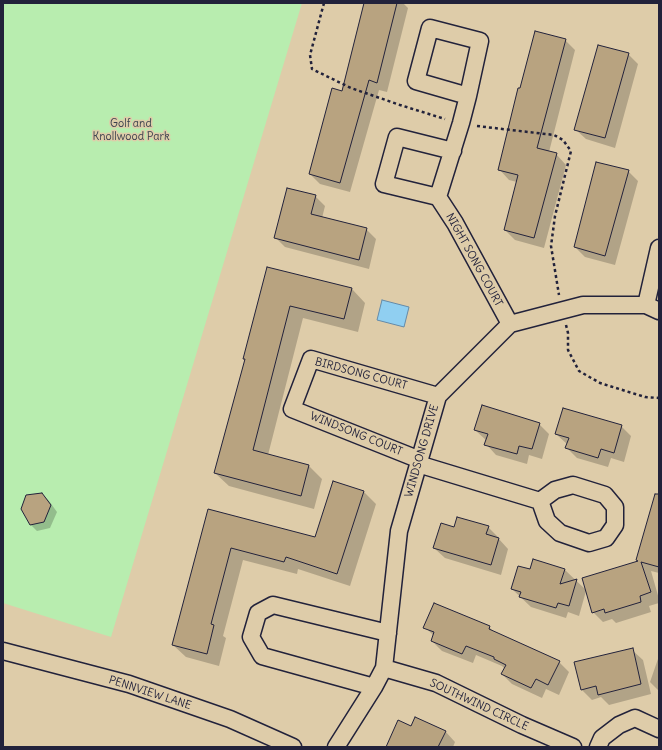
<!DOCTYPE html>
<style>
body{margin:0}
#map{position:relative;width:662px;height:750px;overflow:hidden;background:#decca9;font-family:Delius,sans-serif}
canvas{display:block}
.frame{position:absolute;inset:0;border:4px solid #22223b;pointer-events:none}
</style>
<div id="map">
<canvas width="662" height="750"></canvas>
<div class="frame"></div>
</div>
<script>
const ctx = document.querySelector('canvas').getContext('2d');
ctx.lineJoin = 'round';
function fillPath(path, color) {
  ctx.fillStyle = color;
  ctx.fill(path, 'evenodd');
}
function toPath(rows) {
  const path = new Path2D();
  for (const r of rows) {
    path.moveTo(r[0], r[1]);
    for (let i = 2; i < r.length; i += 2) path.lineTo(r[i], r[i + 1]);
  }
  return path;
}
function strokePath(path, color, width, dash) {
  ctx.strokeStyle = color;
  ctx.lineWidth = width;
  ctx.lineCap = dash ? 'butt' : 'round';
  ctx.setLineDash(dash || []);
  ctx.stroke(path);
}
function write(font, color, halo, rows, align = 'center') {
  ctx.font = font + ' Delius,sans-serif';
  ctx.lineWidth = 3;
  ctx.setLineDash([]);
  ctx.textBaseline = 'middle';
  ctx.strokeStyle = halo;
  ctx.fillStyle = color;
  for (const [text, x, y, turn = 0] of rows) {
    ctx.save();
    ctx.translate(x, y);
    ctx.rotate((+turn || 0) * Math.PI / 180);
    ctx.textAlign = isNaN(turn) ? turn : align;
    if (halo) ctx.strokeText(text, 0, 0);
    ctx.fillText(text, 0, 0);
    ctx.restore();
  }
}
fillPath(toPath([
 [3,3,302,3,111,637,3,603]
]), '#b8edaf');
const water = toPath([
 [382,300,409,307,404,327,377,320,382,300]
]);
fillPath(water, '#90cff1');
strokePath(water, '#648aa8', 1);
fillPath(toPath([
 [365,3,403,3,408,8,387,92,379,90,350,192,320,184,310,174,342,92],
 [565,40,575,50,549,152,556,154,566,165,544,248,515,240,505,230,517,182,509,180,499,169,520,89],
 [628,54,638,64,615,148,586,139,575,129],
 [628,171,638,181,615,265,585,257,575,247],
 [315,196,325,206,322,218,366,229,376,239,369,269,285,247,275,237],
 [268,268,352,289,365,303,358,332,303,318,268,455,308,465,322,479,314,509,229,486,215,473,245,360,244,359],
 [539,424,549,434,542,459,529,455,527,464,496,455,486,444,487,441,475,430],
 [621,426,631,436,624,462,611,458,608,467,577,458,567,448,567,444,556,434],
 [364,492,376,504,350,586,298,569,297,574,243,560,223,636,226,638,219,666,186,657,173,645,209,510,316,538],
 [42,494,49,501,57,512,50,528,37,531,30,524],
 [659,513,659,573,651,571,659,599,659,603,649,606,651,612,616,623,612,619,603,622,593,612,586,591,579,616,568,612,566,618,531,607,512,589,531,571,565,570,586,590,639,562],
 [488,527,498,537,498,538,508,549,501,575,445,558,434,548,455,528],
 [425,627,489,627,495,633,559,662,569,672,559,695,546,689,542,698,512,684,502,674,505,669,502,666,476,655,473,663,442,651,432,641,434,636],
 [632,650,643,660,651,694,609,705,601,697,592,700,582,690],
 [659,656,659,693,659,691,650,682],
 [411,727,445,731,455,742,453,747,391,747]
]), '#0003');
const building = toPath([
 [364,3,397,3,377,83,369,80,340,183,309,174,332,88,342,91,364,3],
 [535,31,566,39,537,148,557,153,534,238,504,230,518,175,498,170,518,88,520,88,535,31],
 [598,45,629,53,605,138,574,130,598,45],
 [596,162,629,170,605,256,574,247,596,162],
 [287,188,316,195,311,214,367,228,359,260,274,238,287,188],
 [267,267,352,288,344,319,290,306,253,450,309,465,301,496,214,473,245,359,243,359,267,267],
 [482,405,540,423,532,449,519,446,517,454,484,445,488,434,474,430,482,405],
 [563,408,622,425,614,453,601,449,598,458,565,448,569,438,555,434,563,408],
 [333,481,364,491,337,574,286,557,284,562,231,548,211,624,214,625,207,654,172,645,208,509,315,537,333,481],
 [42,493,51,505,44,522,30,525,21,509,26,495,42,493],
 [655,494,659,494,659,567,641,562,651,592,640,596,641,602,605,613,604,609,592,613,582,578,638,561,636,560,655,494],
 [457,517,489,526,486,534,499,538,491,565,433,548,441,523,454,527,457,517],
 [533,559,565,569,560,584,577,579,569,606,558,603,556,608,519,597,521,592,511,589,518,566,530,569,533,559],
 [434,603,490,626,489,629,560,661,548,685,536,679,531,688,501,674,506,665,494,659,494,657,466,646,462,654,431,641,434,632,423,628,434,603],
 [633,648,641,684,598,695,596,686,581,690,574,662,633,648],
 [415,717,446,731,438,747,386,747,398,720,411,726,415,717]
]);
fillPath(building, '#b8a380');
strokePath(building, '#22223b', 1);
const minor = toPath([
 [453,151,397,137,384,184,438,197,455,223,510,324],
 [438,197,461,123,468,96,480,41,430,28,416,81,468,96],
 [646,305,659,248],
 [420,460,292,409,311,359,438,396],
 [418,464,540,501,547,521,560,533,589,543,606,538,615,525,615,507,605,495,573,485,555,490,540,501],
 [3,651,129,684,230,719,293,747],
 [384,668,436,683,522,725,573,747],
 [374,687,262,656,251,637,258,613,273,605,388,633],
 [336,747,374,687,384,668,399,531,438,396,510,324,583,305,646,305,659,311],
 [598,747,602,738,619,725,635,718,659,729]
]);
strokePath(minor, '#22223b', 19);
strokePath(toPath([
 [324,3,310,55,312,69,351,88,400,105,445,119],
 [477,126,554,135,563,140,571,151,555,216,551,246,559,295],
 [566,325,568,333,568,350,579,371,600,383,645,397,659,398]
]), '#22223b', 2.5, [3, 3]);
strokePath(minor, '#decca9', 16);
write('11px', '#38404c', '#decca9', [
 ["Golf and",131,124],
 ["Knollwood Park",131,137]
]);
write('11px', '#22223b', '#decca9', [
 ["NIGHT SONG COURT",474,260,61],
 ["BIRDSONG COURT",361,374,15],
 ["WINDSONG COURT",356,434,22],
 ["WINDSONG DRIVE",422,451,-74],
 ["PENNVIEW LANE",150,693,18],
 ["SOUTHWIND CIRCLE",479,705,25]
]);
</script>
